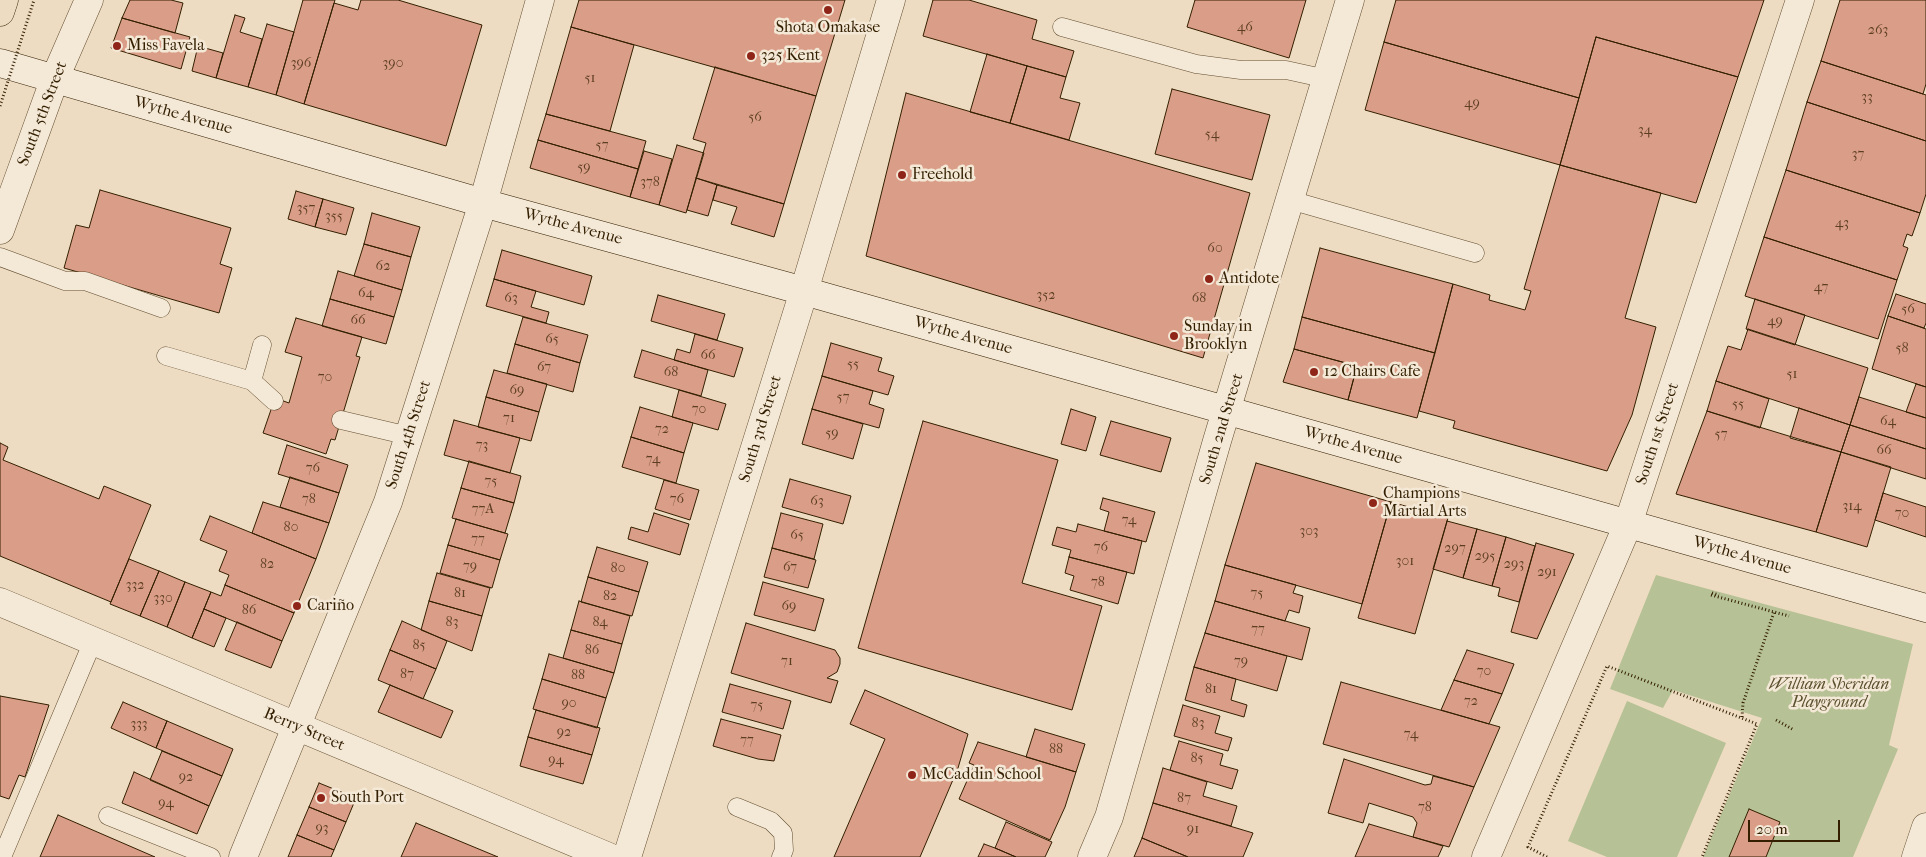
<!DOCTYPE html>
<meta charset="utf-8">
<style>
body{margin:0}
#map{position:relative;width:1926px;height:857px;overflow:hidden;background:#eedcc2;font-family:"IM FELL French Canon",serif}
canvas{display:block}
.scale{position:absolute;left:1748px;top:820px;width:92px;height:22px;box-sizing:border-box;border:2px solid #331f00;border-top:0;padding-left:6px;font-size:15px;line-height:18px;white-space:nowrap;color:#331f00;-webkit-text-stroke:4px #f4e8d7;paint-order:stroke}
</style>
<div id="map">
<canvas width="1926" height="857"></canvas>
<div class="scale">20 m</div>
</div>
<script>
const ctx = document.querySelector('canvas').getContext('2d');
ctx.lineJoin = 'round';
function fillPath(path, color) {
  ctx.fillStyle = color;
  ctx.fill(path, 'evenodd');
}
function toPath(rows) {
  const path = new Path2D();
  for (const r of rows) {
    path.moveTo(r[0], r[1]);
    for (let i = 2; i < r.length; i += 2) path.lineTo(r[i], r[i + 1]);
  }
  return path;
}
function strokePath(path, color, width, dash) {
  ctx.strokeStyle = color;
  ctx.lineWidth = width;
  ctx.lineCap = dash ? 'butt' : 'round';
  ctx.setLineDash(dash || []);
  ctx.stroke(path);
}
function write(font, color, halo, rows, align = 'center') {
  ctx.font = font + ' "IM FELL French Canon",serif';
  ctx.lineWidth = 5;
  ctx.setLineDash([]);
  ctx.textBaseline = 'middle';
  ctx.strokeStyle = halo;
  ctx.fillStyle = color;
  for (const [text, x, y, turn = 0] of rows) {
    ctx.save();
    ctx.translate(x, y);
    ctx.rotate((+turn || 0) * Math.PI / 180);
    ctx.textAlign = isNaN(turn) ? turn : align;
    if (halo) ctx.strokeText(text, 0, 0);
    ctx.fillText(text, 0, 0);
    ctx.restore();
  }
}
fillPath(toPath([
 [1656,575,1913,644,1889,745,1898,749,1853,857,1703,857,1762,718,1673,690,1663,708,1610,689],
 [1627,701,1726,743,1677,857,1607,857,1568,841]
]), '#b6c195');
const building = toPath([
 [130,0,171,0,183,3,175,33,122,18,130,0],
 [303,0,335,0,304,104,276,95,303,0],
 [361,0,398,0,482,25,446,146,304,104,334,3,358,10,361,0],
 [579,0,845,0,816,96,571,27,579,0],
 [933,0,969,0,1037,20,1032,39,1074,51,1066,77,923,36,933,0],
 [1195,0,1306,0,1289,58,1187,27,1195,0],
 [1396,0,1764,0,1738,77,1596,37,1579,98,1384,42,1396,0],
 [1840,0,1926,0,1926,84,1923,94,1821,61,1840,0],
 [235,15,245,18,240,32,262,39,248,87,216,78,235,15],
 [122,18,190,37,181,69,111,48,122,18],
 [267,24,294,32,276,95,248,87,267,24],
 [571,27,634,45,610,131,546,114,571,27],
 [1596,37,1738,77,1696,203,1560,165,1596,37],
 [1384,42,1579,98,1560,165,1365,110,1384,42],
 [198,46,223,53,216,78,192,71,198,46],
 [987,54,1027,66,1010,123,970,112,987,54],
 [1821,61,1926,95,1926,141,1807,102,1821,61],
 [1027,66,1066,77,1060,98,1080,103,1069,140,1010,123,1027,66],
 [715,67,816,96,784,204,696,178,706,143,693,139,715,67],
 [1172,89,1270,115,1252,180,1155,154,1172,89],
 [906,93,1250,193,1203,358,866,256,906,93],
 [1807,102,1926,141,1926,194,1920,213,1786,170,1807,102],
 [546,114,646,141,638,169,538,140,546,114],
 [538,140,638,169,630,197,530,168,538,140],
 [677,145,704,153,686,213,659,205,677,145],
 [644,151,672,159,659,205,630,197,644,151],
 [1560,165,1661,193,1625,318,1656,327,1632,415,1607,471,1453,428,1455,421,1419,411,1453,284,1490,295,1489,300,1525,310,1531,291,1524,289,1560,165],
 [1786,170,1920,213,1912,236,1907,234,1903,246,1908,248,1897,280,1764,237,1786,170],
 [696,178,717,185,708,216,687,210,696,178],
 [717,185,784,204,774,237,731,224,737,207,713,200,717,185],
 [100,190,231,228,220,264,232,268,219,313,64,268,76,225,89,228,100,190],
 [296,191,323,199,315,227,288,219,296,191],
 [323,199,354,208,346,235,315,227,323,199],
 [372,213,420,227,411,257,364,244,372,213],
 [1764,237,1897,280,1878,339,1745,296,1764,237],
 [364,244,411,257,402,290,354,276,364,244],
 [1320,248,1453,284,1435,353,1302,317,1320,248],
 [502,250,592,276,584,305,494,279,502,250],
 [338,271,402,290,394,317,330,299,338,271],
 [494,279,536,291,531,307,549,312,546,323,486,306,494,279],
 [1896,294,1926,304,1926,323,1924,328,1888,316,1896,294],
 [658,295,725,314,717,340,651,321,658,295],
 [330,299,394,317,386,344,322,326,330,299],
 [1755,299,1805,315,1795,345,1746,329,1755,299],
 [1888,316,1926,329,1926,387,1872,369,1888,316],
 [523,317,588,335,580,363,515,344,523,317],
 [1302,317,1435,353,1417,418,1348,400,1357,366,1294,349,1302,317],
 [296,318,362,337,356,356,360,357,341,420,335,440,331,439,326,454,263,433,275,398,289,403,302,357,285,352,296,318],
 [1748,329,1868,368,1850,425,1716,381,1728,346,1741,350,1748,329],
 [695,334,743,348,734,377,674,360,677,349,690,353,695,334],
 [831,343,882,358,878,371,894,376,888,395,822,376,831,343],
 [515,344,580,363,573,392,507,373,515,344],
 [1294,349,1357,366,1348,400,1283,382,1294,349],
 [642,350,708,370,701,396,634,377,642,350],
 [494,370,547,384,539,412,486,397,494,370],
 [822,376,873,391,869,404,884,409,879,428,812,409,822,376],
 [1716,381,1769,399,1760,428,1707,411,1716,381],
 [1916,384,1926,387,1926,418,1906,412,1916,384],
 [679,390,726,404,718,430,672,417,679,390],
 [486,397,539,412,531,441,478,427,486,397],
 [1859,397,1926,418,1926,449,1850,425,1859,397],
 [640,407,693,423,684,453,631,437,640,407],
 [1799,408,1850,425,1841,452,1790,438,1799,408],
 [812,409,863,424,853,459,802,444,812,409],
 [1071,409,1096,417,1086,451,1061,444,1071,409],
 [1707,411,1841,452,1816,532,1676,494,1707,411],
 [454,420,520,438,510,473,444,455,454,420],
 [923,421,1058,460,1022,583,1102,606,1072,710,858,648,923,421],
 [1111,421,1171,438,1161,472,1100,455,1111,421],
 [1850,425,1926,449,1926,479,1841,452,1850,425],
 [631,437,684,453,676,483,622,467,631,437],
 [0,443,8,447,3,460,99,499,104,486,151,505,111,602,0,556,0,443],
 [287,445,348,465,339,493,278,474,287,445],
 [1841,452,1891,467,1867,547,1816,532,1841,452],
 [469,461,521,476,514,503,461,488,469,461],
 [1256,463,1391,502,1362,604,1225,565,1256,463],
 [290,477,339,493,329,523,280,507,290,477],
 [790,479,851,496,843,524,782,507,790,479],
 [664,480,699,490,690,520,655,509,664,480],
 [461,488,514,503,505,533,452,518,461,488],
 [1883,493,1926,507,1926,537,1875,520,1883,493],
 [1103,498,1155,512,1146,542,1104,531,1109,512,1100,509,1103,498],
 [263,502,329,523,316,559,252,533,263,502],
 [1391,502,1448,518,1415,634,1358,618,1391,502],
 [654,513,689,524,680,555,628,539,631,527,648,532,654,513],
 [781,513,823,524,814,559,772,548,781,513],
 [210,516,316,559,294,613,225,585,229,575,219,571,227,551,200,540,210,516],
 [456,519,508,534,500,560,448,545,456,519],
 [1447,521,1477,529,1463,578,1433,569,1447,521],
 [1078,524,1142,541,1134,574,1069,557,1071,550,1052,545,1057,527,1076,532,1078,524],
 [1477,529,1506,537,1492,586,1463,578,1477,529],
 [1506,537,1535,546,1519,602,1498,596,1500,588,1492,586,1506,537],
 [1536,543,1574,554,1537,639,1511,632,1536,543],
 [448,545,500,560,492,588,440,573,448,545],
 [597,547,648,562,639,592,588,577,597,547],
 [772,548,816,560,808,588,764,577,772,548],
 [1069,557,1127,572,1118,604,1070,590,1074,576,1065,573,1069,557],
 [129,559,159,571,140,616,110,604,129,559],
 [1225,565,1296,585,1293,593,1303,596,1299,613,1289,610,1285,621,1215,601,1225,565],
 [159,571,185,582,167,627,140,616,159,571],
 [437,573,490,588,482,616,429,601,437,573],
 [588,577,639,592,632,616,581,602,588,577],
 [185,582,211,592,192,638,167,627,185,582],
 [763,582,824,599,815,631,754,615,763,582],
 [225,585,294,613,282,641,204,609,211,592,221,596,225,585],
 [429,601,482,616,472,651,421,630,429,601],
 [579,601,630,616,622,644,571,630,579,601],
 [1215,601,1310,628,1302,660,1205,633,1215,601],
 [204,609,226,618,214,647,192,638,204,609],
 [402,621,447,641,436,669,390,650,402,621],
 [237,622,282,641,271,668,225,650,237,622],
 [746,623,835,650,840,658,840,664,837,672,827,678,838,681,831,703,731,673,746,623],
 [571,630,622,644,614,673,563,658,571,630],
 [1205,633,1287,656,1277,691,1194,667,1205,633],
 [390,650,436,669,423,699,378,680,390,650],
 [1467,650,1514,664,1502,694,1454,680,1467,650],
 [549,654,614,673,606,698,542,679,549,654],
 [1194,667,1236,679,1231,700,1247,705,1244,717,1185,700,1194,667],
 [542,679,606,698,597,728,533,709,542,679],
 [1454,680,1502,694,1489,724,1441,710,1454,680],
 [1341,682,1500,727,1474,787,1323,744,1341,682],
 [730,684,791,701,783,729,722,712,730,684],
 [390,685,453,711,441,738,378,712,390,685],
 [865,690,968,734,958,768,920,857,834,857,885,739,850,724,865,690],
 [0,696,49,705,25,777,19,775,9,799,0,796,0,696],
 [123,702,167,721,156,748,111,728,123,702],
 [1183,705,1220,716,1215,733,1232,738,1228,751,1174,736,1183,705],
 [536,710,600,728,592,755,528,737,536,710],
 [721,719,781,735,774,761,758,759,713,746,721,719],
 [167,721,233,749,222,776,156,748,167,721],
 [1035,729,1085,744,1076,772,1026,757,1035,729],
 [528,737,592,755,583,784,520,766,528,737],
 [1179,741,1223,754,1220,765,1238,770,1232,789,1170,770,1179,741],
 [978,742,1076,772,1065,807,1050,840,959,799,974,765,969,763,978,742],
 [162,751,222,776,209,806,150,780,162,751],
 [1344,759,1425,785,1431,784,1433,776,1474,787,1449,847,1413,837,1417,823,1413,817,1369,803,1363,823,1328,813,1344,759],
 [1163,768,1207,782,1203,796,1237,806,1231,826,1153,803,1163,768],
 [134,772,209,806,197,834,122,803,134,772],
 [319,783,356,798,346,822,309,807,319,783],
 [1153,803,1253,833,1243,857,1188,857,1142,838,1153,803],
 [309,807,346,822,334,850,297,835,309,807],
 [1749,809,1780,822,1766,857,1729,857,1749,809],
 [58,815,155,857,40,857,58,815],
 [1006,822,1052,842,1045,857,1016,857,995,848,1006,822],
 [416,823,498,857,401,857,416,823],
 [1369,824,1413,837,1443,846,1438,857,1355,857,1369,824],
 [297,835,334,850,331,857,288,857,297,835],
 [1142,838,1188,857,1134,857,1142,838],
 [984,844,995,848,1016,857,978,857,984,844]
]);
fillPath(building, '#da9d87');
strokePath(building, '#331f00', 1);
const lane = toPath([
 [1062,27,1196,64,1241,70,1286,70,1327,79],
 [1290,200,1475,253],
 [0,257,65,281,85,281,161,308],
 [166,356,252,381,274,401],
 [252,381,262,345],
 [341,420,409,436],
 [737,807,771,821,783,833,784,850,781,857],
 [108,816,211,857],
 [2,857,93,641]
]);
const street = toPath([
 [0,230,55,78,89,0],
 [0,602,609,857],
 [243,857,388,502,483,203,540,0],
 [627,857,804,291,891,0],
 [1092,857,1109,817,1217,441,1350,0],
 [1486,857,1628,524,1800,0],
 [1916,857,1926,827]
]);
const secondary = toPath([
 [0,63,483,203,804,291,1926,608]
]);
const highway = toPath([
 [0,12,4,0]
]);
strokePath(lane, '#624e30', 19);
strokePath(street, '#624e30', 29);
strokePath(secondary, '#331f00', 29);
strokePath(highway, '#331f00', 29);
strokePath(toPath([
 [1712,593,1719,595],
 [1711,595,1789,616],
 [1742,717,1743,703,1774,612],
 [1776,720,1794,730],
 [1547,857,1528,847,1607,666,1757,724,1702,857]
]), '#331f00', 3, [1, 2.5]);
strokePath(lane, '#f4e8d7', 18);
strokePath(street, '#f4e8d7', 28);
strokePath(secondary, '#f4e8d7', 28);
strokePath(highway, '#eedcc2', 28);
strokePath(toPath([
 [0,106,34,0]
]), '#331f00', 3, [1, 2.5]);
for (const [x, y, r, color] of [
 [828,10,5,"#8f2418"],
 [117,46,5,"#8f2418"],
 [751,56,5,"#8f2418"],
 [902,175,5,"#8f2418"],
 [1209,279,5,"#8f2418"],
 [1174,336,5,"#8f2418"],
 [1314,372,5,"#8f2418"],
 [1373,503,5,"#8f2418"],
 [297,606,5,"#8f2418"],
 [912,775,5,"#8f2418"],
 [321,798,5,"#8f2418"]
]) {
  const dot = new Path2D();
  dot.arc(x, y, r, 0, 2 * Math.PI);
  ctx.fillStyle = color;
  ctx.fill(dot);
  strokePath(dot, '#f4e8d7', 2);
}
write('14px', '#5d3e22', null, [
 ["46",1245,28],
 ["263",1878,31],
 ["396",301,64],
 ["390",393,64],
 ["51",590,79],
 ["33",1867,98],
 ["49",1472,104],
 ["56",755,118],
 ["34",1645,131],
 ["54",1212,135],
 ["57",602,146],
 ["37",1858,155],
 ["59",584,168],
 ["378",650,183],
 ["357",306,209],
 ["355",334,217],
 ["43",1842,224],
 ["60",1215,249],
 ["62",383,267],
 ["47",1821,288],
 ["64",366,294],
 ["352",1046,296],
 ["63",511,299],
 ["68",1199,299],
 ["56",1908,310],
 ["66",358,321],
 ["49",1775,322],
 ["65",552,340],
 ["58",1902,349],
 ["66",708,356],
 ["55",853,365],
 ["67",544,368],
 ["68",671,373],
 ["51",1792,375],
 ["70",325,378],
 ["69",517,391],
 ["57",843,398],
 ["55",1738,405],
 ["70",699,410],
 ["71",509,419],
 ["64",1888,422],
 ["72",662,430],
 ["59",832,434],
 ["57",1721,435],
 ["73",482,446],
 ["66",1884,451],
 ["74",653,460],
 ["76",313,469],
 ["75",491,482],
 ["78",309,500],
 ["76",677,500],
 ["63",817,502],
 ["314",1852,507],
 ["77A",483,510],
 ["70",1902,514],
 ["74",1129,521],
 ["80",291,528],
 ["303",1309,532],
 ["65",797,536],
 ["77",478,540],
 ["76",1101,548],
 ["297",1455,549],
 ["295",1485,557],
 ["301",1405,562],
 ["82",267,565],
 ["293",1514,565],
 ["79",470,567],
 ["67",790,568],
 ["80",618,569],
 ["291",1547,573],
 ["78",1098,583],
 ["332",135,586],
 ["81",460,594],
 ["75",1257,594],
 ["82",610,597],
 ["330",163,599],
 ["69",789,607],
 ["86",249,611],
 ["83",452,623],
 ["84",600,623],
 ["77",1258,630],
 ["85",419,646],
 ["86",592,651],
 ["71",787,662],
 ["79",1241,662],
 ["70",1484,672],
 ["87",407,675],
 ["88",578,676],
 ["81",1211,690],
 ["72",1471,702],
 ["90",569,704],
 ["75",757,706],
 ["83",1198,724],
 ["333",139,725],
 ["92",564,733],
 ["74",1411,735],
 ["77",747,741],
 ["88",1056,750],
 ["85",1197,759],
 ["94",556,761],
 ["92",186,778],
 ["87",1184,799],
 ["94",166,804],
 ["78",1425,808],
 ["93",322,829],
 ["91",1193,830]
]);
write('16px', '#331f00', '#f4e8d7', [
 ["Shota Omakase",828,28,"center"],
 ["Miss Favela",127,46],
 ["325 Kent",761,56],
 ["Freehold",912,175],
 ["Antidote",1219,279],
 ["Sunday in",1184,327],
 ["Brooklyn",1184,345],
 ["12 Chairs Cafe",1324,372],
 ["Champions",1383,494],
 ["Martial Arts",1383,512],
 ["Cariño",307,606],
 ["McCaddin School",922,775],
 ["South Port",331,798]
], 'left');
write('16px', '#331f00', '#f4e8d7', [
 ["South 5th Street",43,114,-69],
 ["Wythe Avenue",183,116,16],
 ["Wythe Avenue",573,227,15],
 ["Wythe Avenue",963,336,16],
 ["South 3rd Street",761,429,-73],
 ["South 2nd Street",1222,429,-73],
 ["South 1st Street",1658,434,-72],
 ["South 4th Street",409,435,-72],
 ["Wythe Avenue",1353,446,16],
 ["Wythe Avenue",1742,556,16],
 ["Berry Street",304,730,23]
]);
write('italic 16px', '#5a502d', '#f4e8d7', [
 ["William Sheridan",1829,685],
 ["Playground",1829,703]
]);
</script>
